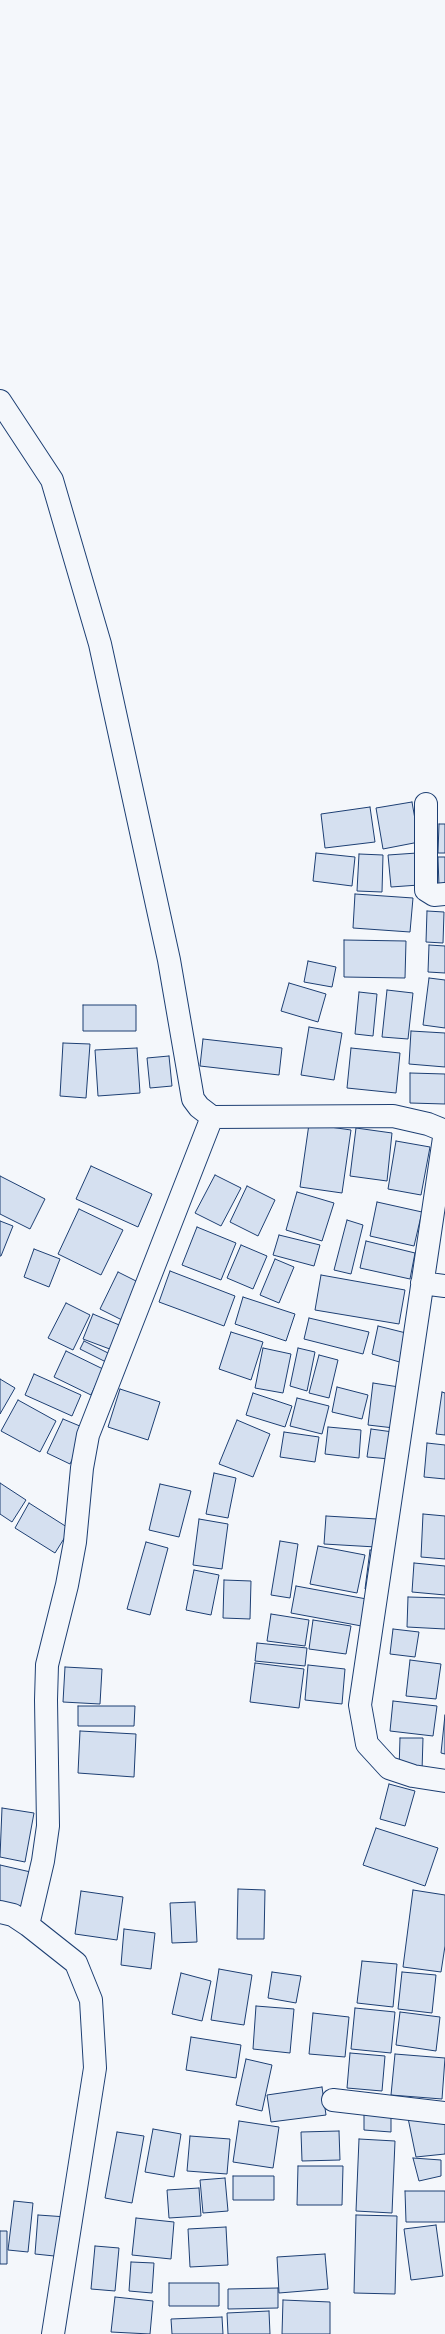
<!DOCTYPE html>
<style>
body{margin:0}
canvas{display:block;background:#f4f7fb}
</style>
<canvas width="445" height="2334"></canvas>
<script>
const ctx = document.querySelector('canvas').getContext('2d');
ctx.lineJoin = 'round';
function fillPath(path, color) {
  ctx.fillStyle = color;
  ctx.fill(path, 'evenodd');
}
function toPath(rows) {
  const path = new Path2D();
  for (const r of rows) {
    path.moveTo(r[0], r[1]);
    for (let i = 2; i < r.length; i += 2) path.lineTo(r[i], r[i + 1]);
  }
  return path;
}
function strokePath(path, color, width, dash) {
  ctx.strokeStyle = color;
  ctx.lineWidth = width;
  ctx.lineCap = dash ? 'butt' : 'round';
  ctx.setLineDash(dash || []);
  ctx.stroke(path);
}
const building = toPath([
 [412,802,419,842,383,849,376,808,412,802],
 [370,807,375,842,325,848,321,814,370,807],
 [439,824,445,824,445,853,438,853,439,824],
 [316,853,355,857,352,886,313,881,316,853],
 [417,853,419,885,391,887,388,855,417,853],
 [359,854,383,855,382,892,357,891,359,854],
 [438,857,445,857,445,887,439,887,438,857],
 [355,894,413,898,410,932,353,928,355,894],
 [427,911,444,912,443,943,426,942,427,911],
 [344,940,406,941,405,978,344,977,344,940],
 [429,945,445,946,445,973,428,972,429,945],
 [308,961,336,967,332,987,304,982,308,961],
 [429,978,445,980,445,1028,423,1025,429,978],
 [289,983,326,994,318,1022,281,1011,289,983],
 [387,990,413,993,408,1039,382,1037,387,990],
 [359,992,377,994,373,1036,355,1034,359,992],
 [83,1005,136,1005,136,1031,83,1031,83,1005],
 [309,1027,342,1033,334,1080,301,1075,309,1027],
 [411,1031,445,1033,445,1067,409,1064,411,1031],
 [203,1039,282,1048,279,1075,200,1066,203,1039],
 [63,1043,90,1044,86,1098,60,1096,63,1043],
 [137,1048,140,1093,98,1096,95,1050,137,1048],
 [351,1048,400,1053,396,1093,347,1088,351,1048],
 [169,1056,172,1086,150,1088,147,1058,169,1056],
 [410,1073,445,1074,445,1104,410,1103,410,1073],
 [309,1124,351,1130,342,1193,300,1187,309,1124],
 [356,1128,392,1133,387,1181,350,1176,356,1128],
 [396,1141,430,1147,421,1195,388,1189,396,1141],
 [91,1166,152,1194,138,1227,76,1199,91,1166],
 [215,1175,241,1188,221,1226,195,1213,215,1175],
 [0,1176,45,1199,30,1229,0,1214,0,1176],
 [247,1186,275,1200,258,1236,230,1222,247,1186],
 [297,1192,334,1203,322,1241,286,1230,297,1192],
 [377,1202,422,1212,414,1246,370,1236,377,1202],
 [79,1209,123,1230,101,1275,58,1254,79,1209],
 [347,1220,363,1225,351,1274,334,1270,347,1220],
 [0,1221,13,1226,1,1256,0,1256,0,1221],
 [197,1227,236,1243,221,1280,182,1265,197,1227],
 [279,1235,320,1245,314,1266,273,1255,279,1235],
 [366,1241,415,1253,410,1279,360,1268,366,1241],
 [241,1245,267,1256,253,1289,227,1278,241,1245],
 [34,1249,60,1259,49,1287,24,1277,34,1249],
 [275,1259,294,1267,279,1303,260,1295,275,1259],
 [170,1271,235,1296,224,1326,159,1302,170,1271],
 [118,1272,142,1284,124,1321,100,1309,118,1272],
 [321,1275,405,1290,399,1324,315,1310,321,1275],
 [243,1297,295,1314,286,1341,235,1324,243,1297],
 [66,1303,90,1315,73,1350,48,1338,66,1303],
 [93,1314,124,1327,115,1351,83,1339,93,1314],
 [309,1318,369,1332,363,1354,304,1339,309,1318],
 [378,1326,410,1334,403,1363,372,1354,378,1326],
 [231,1332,263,1342,251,1380,219,1369,231,1332],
 [84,1341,112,1355,108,1363,80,1349,84,1341],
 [263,1348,291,1354,283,1393,255,1388,263,1348],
 [298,1348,315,1352,307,1391,290,1386,298,1348],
 [66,1351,103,1369,91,1395,54,1377,66,1351],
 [319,1355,338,1360,329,1398,309,1393,319,1355],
 [34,1374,81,1395,72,1416,25,1395,34,1374],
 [0,1379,15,1388,0,1414,0,1379],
 [373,1383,399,1387,394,1428,368,1425,373,1383],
 [337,1387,368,1395,362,1419,332,1412,337,1387],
 [120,1389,160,1402,148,1440,108,1427,120,1389],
 [442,1392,445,1393,445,1435,436,1434,442,1392],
 [253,1393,292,1406,285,1427,246,1415,253,1393],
 [297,1398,329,1406,322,1434,290,1426,297,1398],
 [18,1400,56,1421,40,1452,1,1431,18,1400],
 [63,1419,87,1429,70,1464,47,1453,63,1419],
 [237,1420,270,1434,253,1477,219,1464,237,1420],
 [328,1427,361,1430,359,1458,325,1454,328,1427],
 [371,1429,393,1432,390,1459,367,1457,371,1429],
 [284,1432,319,1437,315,1462,280,1457,284,1432],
 [427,1443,445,1445,445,1479,424,1477,427,1443],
 [214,1473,236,1478,228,1518,206,1514,214,1473],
 [0,1483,26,1500,12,1522,0,1514,0,1483],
 [160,1484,191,1491,179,1537,149,1530,160,1484],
 [29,1503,70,1529,55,1553,15,1528,29,1503],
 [423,1514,445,1516,445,1559,421,1557,423,1514],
 [326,1516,377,1519,376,1547,324,1544,326,1516],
 [199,1519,228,1524,222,1569,193,1565,199,1519],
 [280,1541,298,1544,290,1598,271,1595,280,1541],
 [146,1542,168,1548,150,1615,127,1609,146,1542],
 [318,1546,365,1555,357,1593,310,1584,318,1546],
 [370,1550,380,1552,374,1590,365,1589,370,1550],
 [414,1563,445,1566,445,1595,412,1592,414,1563],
 [194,1570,219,1575,211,1615,186,1610,194,1570],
 [224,1580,251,1581,250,1619,223,1618,224,1580],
 [296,1586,372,1600,367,1627,291,1613,296,1586],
 [408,1597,445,1598,445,1629,407,1627,408,1597],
 [271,1614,309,1620,305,1646,267,1641,271,1614],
 [313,1620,351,1626,346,1654,309,1649,313,1620],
 [393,1629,419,1632,415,1657,390,1654,393,1629],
 [257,1643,307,1648,305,1666,255,1661,257,1643],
 [410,1660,441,1664,436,1699,406,1696,410,1660],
 [255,1663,304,1669,299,1708,250,1702,255,1663],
 [308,1665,345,1669,342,1704,305,1700,308,1665],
 [65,1667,102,1669,100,1704,63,1702,65,1667],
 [393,1701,437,1706,433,1736,390,1731,393,1701],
 [78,1706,135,1706,134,1726,78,1726,78,1706],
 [445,1715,445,1754,441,1753,445,1715],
 [80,1731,136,1734,134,1777,78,1773,80,1731],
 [400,1738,423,1738,422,1771,399,1770,400,1738],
 [389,1784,415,1791,405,1826,380,1819,389,1784],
 [2,1808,34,1813,25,1862,0,1857,2,1808],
 [376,1828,438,1848,425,1886,363,1865,376,1828],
 [0,1865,35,1873,27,1908,0,1902,0,1865],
 [238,1889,265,1890,264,1939,237,1939,238,1889],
 [413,1890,445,1895,445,1946,441,1972,403,1967,413,1890],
 [81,1891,123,1897,117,1940,75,1934,81,1891],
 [195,1902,197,1942,172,1943,170,1903,195,1902],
 [124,1929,155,1933,151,1969,121,1965,124,1929],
 [362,1961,397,1964,393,2007,357,2003,362,1961],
 [219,1969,252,1975,244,2025,211,2020,219,1969],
 [272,1972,301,1976,296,2003,268,1998,272,1972],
 [402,1972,436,1975,432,2013,398,2009,402,1972],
 [181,1973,211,1981,202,2021,172,2014,181,1973],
 [256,2006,294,2009,290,2053,253,2049,256,2006],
 [355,2008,395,2012,391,2053,351,2049,355,2008],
 [400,2012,440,2017,436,2051,396,2045,400,2012],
 [313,2013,349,2017,345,2057,309,2054,313,2013],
 [191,2037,241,2045,236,2078,186,2070,191,2037],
 [350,2053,385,2056,382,2091,347,2088,350,2053],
 [395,2054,445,2058,442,2099,391,2095,395,2054],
 [246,2059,272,2065,262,2111,236,2105,246,2059],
 [322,2087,326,2115,271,2122,267,2095,322,2087],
 [364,2112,391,2113,391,2132,364,2130,364,2112],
 [408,2118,445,2124,445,2154,416,2157,408,2118],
 [239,2121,279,2127,273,2168,233,2162,239,2121],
 [153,2129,181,2134,174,2177,145,2172,153,2129],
 [339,2131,340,2160,302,2161,301,2132,339,2131],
 [117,2132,144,2136,132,2203,105,2198,117,2132],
 [190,2136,230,2139,227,2174,187,2171,190,2136],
 [359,2139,395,2141,392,2213,356,2211,359,2139],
 [413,2158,441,2160,441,2176,419,2181,413,2158],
 [298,2166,343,2166,342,2205,297,2205,298,2166],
 [233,2176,274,2176,274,2200,233,2200,233,2176],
 [225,2178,228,2211,203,2213,200,2180,225,2178],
 [199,2188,201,2216,169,2218,167,2190,199,2188],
 [405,2191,445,2191,445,2222,406,2222,405,2191],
 [14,2201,33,2203,28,2252,8,2250,14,2201],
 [38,2215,67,2217,64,2257,35,2254,38,2215],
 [356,2215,397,2216,395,2294,354,2293,356,2215],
 [136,2218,174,2222,171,2259,132,2255,136,2218],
 [436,2225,443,2276,411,2280,404,2229,436,2225],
 [226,2227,228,2265,190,2267,188,2229,226,2227],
 [0,2231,7,2231,7,2264,0,2264,0,2231],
 [95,2246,119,2248,115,2291,91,2289,95,2246],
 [325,2254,328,2289,279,2293,277,2257,325,2254],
 [131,2262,154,2263,152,2293,129,2291,131,2262],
 [169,2283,219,2283,219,2306,169,2306,169,2283],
 [278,2288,278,2308,228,2309,228,2289,278,2288],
 [115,2297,153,2301,150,2334,111,2332,115,2297],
 [283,2300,330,2302,330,2334,282,2334,283,2300],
 [269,2311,270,2334,228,2334,227,2313,269,2311],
 [222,2317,223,2334,172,2334,171,2319,222,2317]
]);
fillPath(building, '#d5e0f0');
strokePath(building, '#1d3f73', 1);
const street = toPath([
 [0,401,52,480,100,644,169,960,193,1099,199,1107,212,1117,393,1116,428,1124,445,1131],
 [426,804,426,890,434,895,445,894],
 [445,1131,360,1705,367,1744,389,1768,413,1776,445,1781],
 [422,1283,445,1286],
 [0,1912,13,1915,28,1925,76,1963,91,2000,95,2068,53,2334],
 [28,1925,43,1861,48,1826,46,1700,47,1665,67,1585,75,1542,82,1468,88,1435,212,1117],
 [333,2100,445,2113]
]);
strokePath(street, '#1d3f73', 24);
strokePath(street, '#f4f7fb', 22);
</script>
